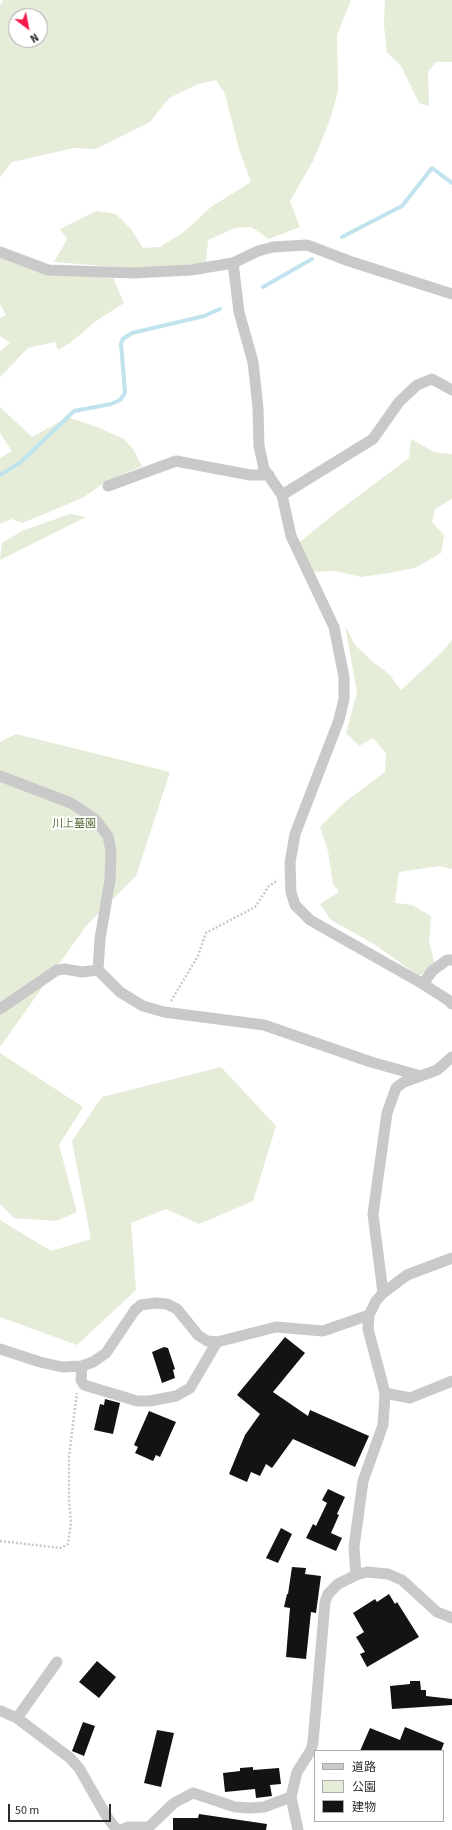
<!DOCTYPE html>
<meta charset="utf-8">
<style>
body{margin:0}
#map{position:relative;width:452px;height:1830px;overflow:hidden;background:#fff;font-family:"Source Sans 3","Noto Sans JP",sans-serif}
canvas{display:block}
.legend{position:absolute;left:314px;top:1750px;width:130px;height:72px;box-sizing:border-box;background:#fff;border:1px solid #ababab;margin:0;padding:5px 7px;list-style:none;font-size:12px;color:#2c2c2c}
.legend li{display:flex;align-items:center;gap:8px;height:20px}
.legend b{width:20px;border:1px solid #ababab}
.north{position:absolute;left:8px;top:8px;width:40px;height:40px;box-sizing:border-box;background:#fff;border:1px solid #ababab;border-radius:50%;rotate:148deg;font-size:11px;font-weight:700;line-height:16px;text-align:center;color:#2c2c2c}
.north::after{content:'';display:block;margin:auto;width:14px;height:18px;background:#f71a4b;clip-path:polygon(50% 0,100% 100%,50% 72%,0 100%)}
.scale{position:absolute;left:8px;top:1804px;width:103px;height:18px;box-sizing:border-box;border:2px solid #2c2c2c;border-top:0;padding-left:5px;font-size:12px;line-height:14px;white-space:nowrap;color:#2c2c2c;-webkit-text-stroke:3px #fff;paint-order:stroke}
</style>
<div id="map">
<canvas width="452" height="1830"></canvas>
<ul class="legend">
<li><b style="height:5px;background:#c9c9c9"></b>道路</li>
<li><b style="height:11px;background:#e5ecd7"></b>公園</li>
<li><b style="height:11px;background:#131313"></b>建物</li>
</ul>
<div class="north">N</div>
<div class="scale">50 m</div>
</div>
<script>
const ctx = document.querySelector('canvas').getContext('2d');
ctx.lineJoin = 'round';
function fillPath(path, color) {
  ctx.fillStyle = color;
  ctx.fill(path, 'evenodd');
}
function toPath(rows) {
  const path = new Path2D();
  for (const r of rows) {
    path.moveTo(r[0], r[1]);
    for (let i = 2; i < r.length; i += 2) path.lineTo(r[i], r[i + 1]);
  }
  return path;
}
function strokePath(path, color, width, dash) {
  ctx.strokeStyle = color;
  ctx.lineWidth = width;
  ctx.lineCap = dash ? 'butt' : 'round';
  ctx.setLineDash(dash || []);
  ctx.stroke(path);
}
function write(font, color, halo, rows, align = 'center') {
  ctx.font = font + ' "Source Sans 3","Noto Sans JP",sans-serif';
  ctx.lineWidth = 4;
  ctx.setLineDash([]);
  ctx.textBaseline = 'middle';
  ctx.strokeStyle = halo;
  ctx.fillStyle = color;
  for (const [text, x, y, turn = 0] of rows) {
    ctx.save();
    ctx.translate(x, y);
    ctx.rotate((+turn || 0) * Math.PI / 180);
    ctx.textAlign = isNaN(turn) ? turn : align;
    if (halo) ctx.strokeText(text, 0, 0);
    ctx.fillText(text, 0, 0);
    ctx.restore();
  }
}
fillPath(toPath([
 [3,0,351,0,337,35,338,91,330,120,313,161,290,201,300,227,269,239,251,227,235,228,208,240,206,264,155,270,54,262,67,239,60,229,96,211,116,214,131,229,143,248,160,247,184,232,211,207,251,182,239,149,225,94,216,80,198,84,169,98,150,122,96,149,74,148,12,162,0,177,0,5],
 [16,16,40,16,40,40,16,40],
 [385,0,452,0,452,62,436,62,428,72,429,106,419,103,401,66,387,52,384,25],
 [0,253,96,276,113,278,124,303,96,321,70,343,58,350,55,342,28,348,0,377,0,351,10,343,0,336,0,318,6,315,0,304],
 [0,407,32,437,68,417,97,427,124,439,133,449,142,466,105,482,84,497,42,515,22,523,12,519,0,524,0,458,12,451,0,433],
 [411,439,434,452,452,454,452,499,435,509,432,522,444,535,441,553,415,568,389,573,361,577,335,571,307,572,296,545,333,515,409,458],
 [70,514,86,517,0,560,2,543,22,531],
 [345,625,355,645,373,662,389,674,401,690,441,653,452,640,452,869,439,866,399,872,395,903,412,905,431,916,429,942,435,964,419,976,374,944,331,920,320,904,339,892,333,884,328,851,320,827,345,802,385,772,386,753,373,738,359,746,346,733,357,693],
 [16,734,170,772,136,876,86,926,0,1047,0,742],
 [0,1053,83,1107,59,1145,77,1212,56,1221,14,1218,0,1204],
 [221,1067,276,1126,253,1201,199,1224,166,1209,131,1223,136,1290,77,1345,0,1317,0,1220,51,1251,91,1239,72,1141,102,1097]
]), '#e5ecd7');
strokePath(toPath([
 [342,237,402,206,432,168,452,183],
 [263,287,312,259],
 [0,475,21,462,74,411,111,404,120,400,125,393,121,343,123,339,132,333,204,316,220,309]
]), '#c1e3ee', 4);
fillPath(toPath([
 [285,1337,305,1353,273,1392,308,1416,310,1410,369,1436,355,1467,293,1439,272,1468,266,1464,260,1476,251,1472,247,1482,229,1474,245,1435,260,1414,237,1395],
 [164,1347,168,1348,175,1369,173,1370,175,1378,162,1383,152,1352],
 [105,1399,120,1403,113,1434,94,1430,100,1404,104,1405],
 [149,1411,176,1422,160,1457,156,1455,153,1461,135,1453,138,1447,134,1445],
 [328,1489,345,1497,337,1514,339,1515,331,1533,342,1538,336,1551,306,1538,313,1524,316,1526,327,1503,322,1500],
 [281,1528,292,1534,278,1563,266,1558],
 [292,1567,306,1568,305,1574,321,1576,316,1613,311,1612,306,1659,286,1657,290,1608,284,1607,287,1594,288,1594],
 [389,1594,395,1604,397,1602,419,1637,367,1667,360,1654,365,1652,356,1637,364,1632,353,1613,375,1599,377,1602],
 [97,1661,116,1677,99,1698,79,1682],
 [410,1681,420,1681,421,1690,426,1690,426,1696,452,1699,452,1705,392,1709,390,1686,410,1684],
 [83,1722,95,1726,84,1756,72,1751],
 [405,1727,444,1743,441,1751,360,1751,370,1728,400,1740],
 [157,1730,174,1733,161,1787,144,1783],
 [253,1767,253,1770,279,1768,281,1784,270,1785,272,1796,256,1798,255,1789,225,1792,223,1773,240,1771,240,1768],
 [199,1814,267,1824,266,1830,173,1830,173,1818,198,1818]
]), '#131313');
strokePath(toPath([
 [171,1001,198,956,206,933,255,907,269,886,278,880],
 [0,1541,61,1548,68,1544,71,1523,69,1500,69,1456,77,1393]
]), '#c9c9c9', 2.5, [2, 2]);
strokePath(toPath([
 [0,252,48,270,134,273,191,270,233,263,258,251,273,247,307,245,349,261,452,294],
 [233,263,239,312,253,362,258,408,259,446,264,469,282,495,291,536,334,627,344,677,344,699,339,720,295,834,290,863,291,892,295,905,310,920,423,984,448,1000,452,1004],
 [108,486,176,461,250,475,269,475],
 [282,495,373,439,399,402,417,385,432,379,452,390],
 [0,776,71,803,95,819,108,836,111,851,110,880,100,939,98,970,120,992,143,1006,164,1012,264,1025,371,1062,421,1076],
 [423,984,432,971,447,960,452,960],
 [0,1009,57,970,65,969,82,972,98,970],
 [383,1293,373,1214,387,1113,396,1088,404,1082,437,1070,452,1057],
 [0,1349,40,1362,62,1367,82,1366,93,1362,106,1353,135,1310,141,1305,156,1303,167,1304,177,1309,198,1335,207,1341,217,1342,276,1327,323,1331,369,1315],
 [82,1366,81,1380,84,1385,137,1401,150,1401,176,1396,190,1388,217,1342],
 [385,1393,410,1398,452,1381],
 [356,1575,354,1547,363,1481,383,1425,385,1393,368,1329,369,1315,376,1301,383,1293,407,1275,452,1258],
 [1,1711,17,1718,70,1758,79,1768,107,1817,117,1830],
 [17,1718,57,1662],
 [121,1830,128,1827,149,1827,174,1803,193,1793,235,1807,250,1808,264,1807,291,1797],
 [298,1830,291,1797,297,1772,311,1750,313,1742,325,1602,328,1594,338,1584,356,1575,367,1572,388,1574,402,1580,437,1612,452,1618]
]), '#c9c9c9', 11);
write('11px', '#576b35', '#fff', [
 ["川上墓園",74,825]
]);
</script>
